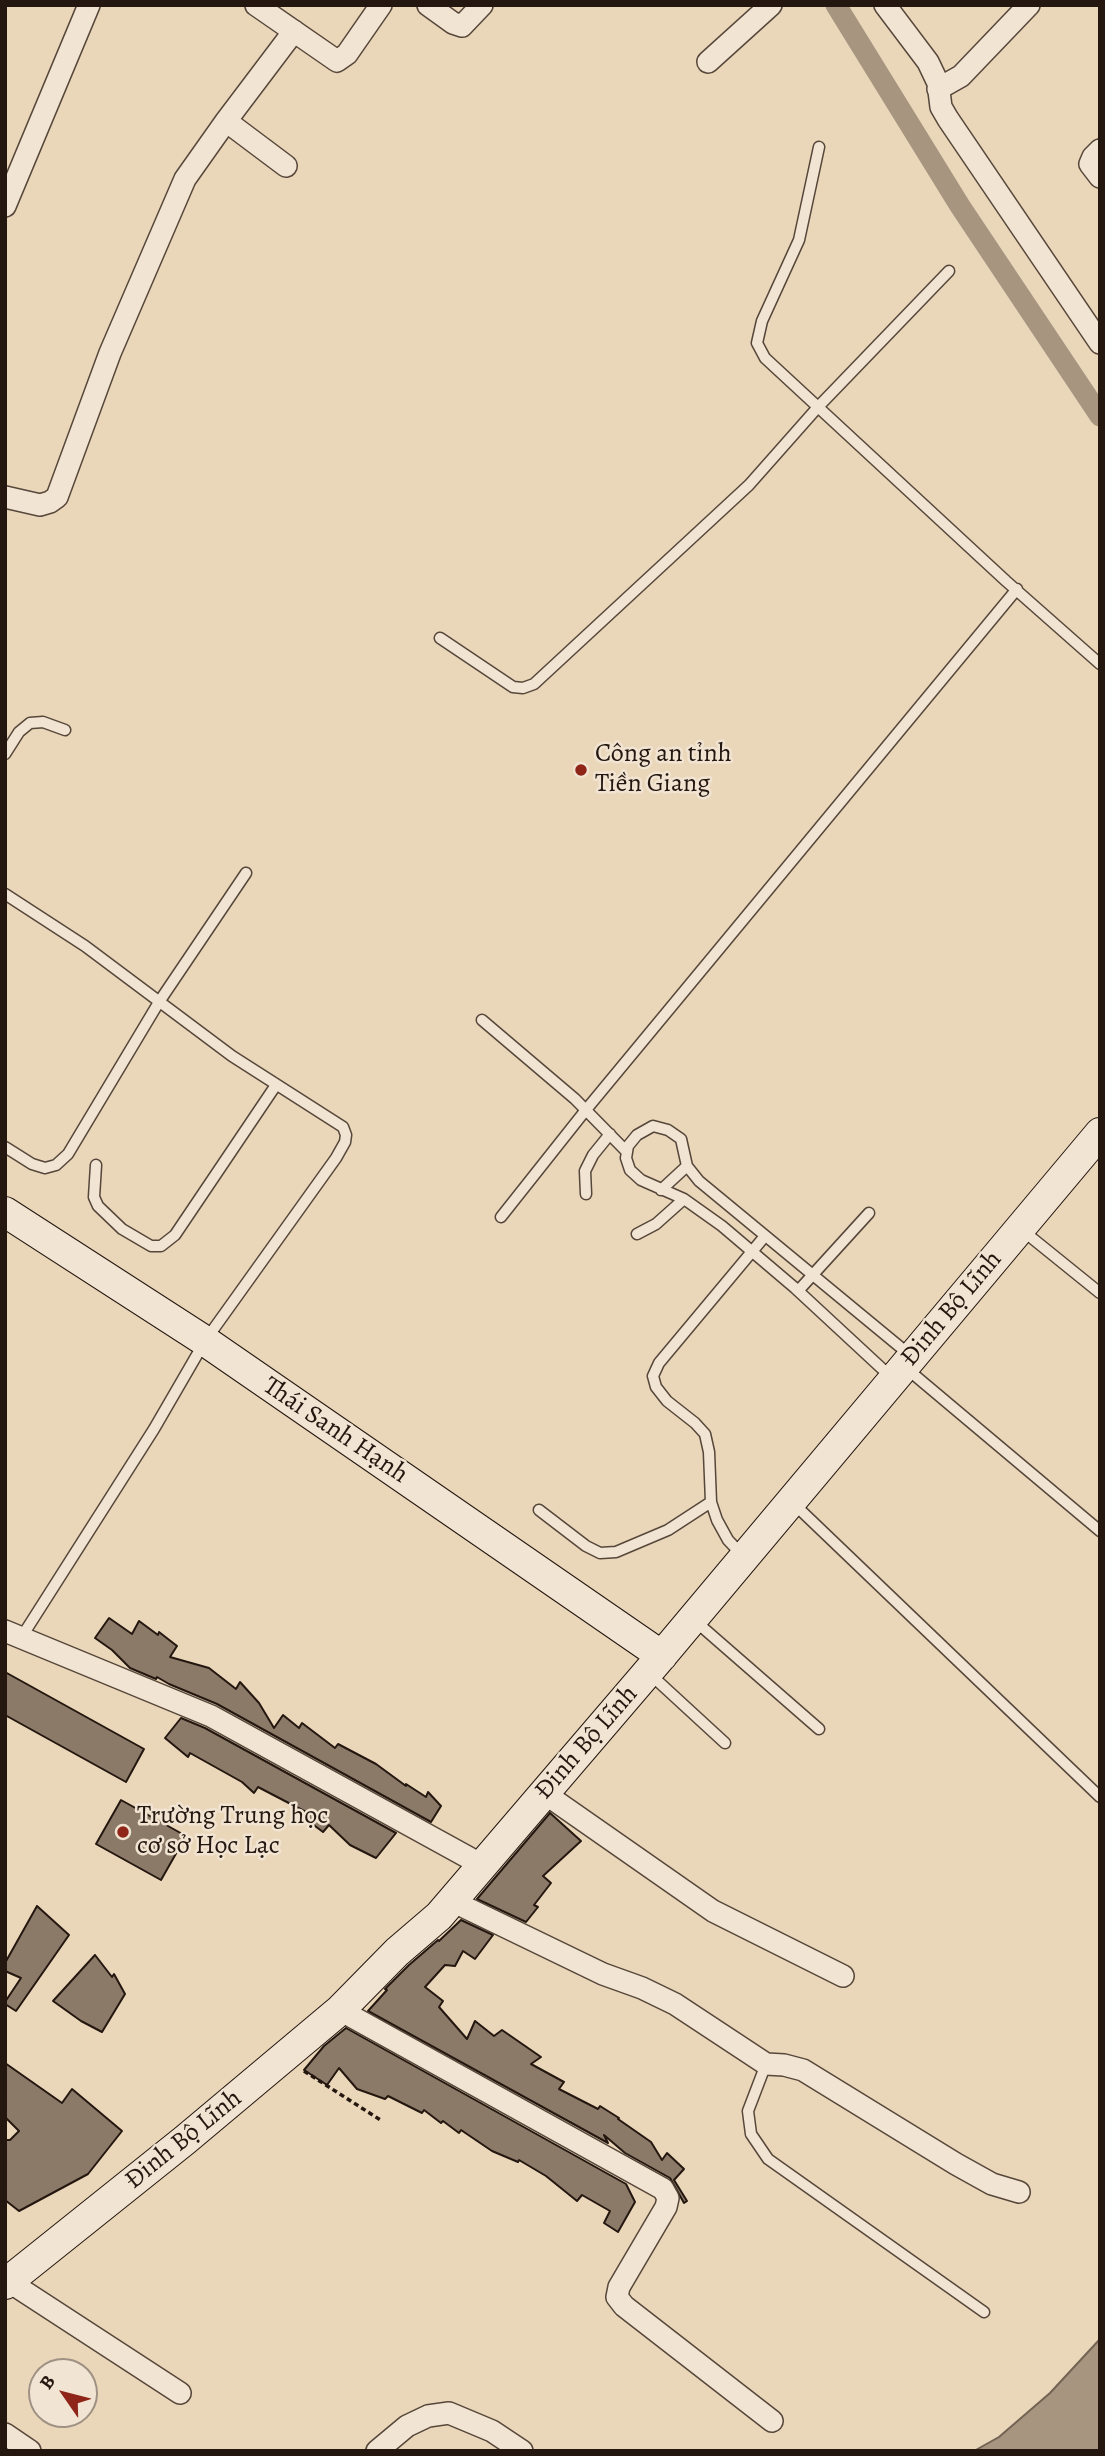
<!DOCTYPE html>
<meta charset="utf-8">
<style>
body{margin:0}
#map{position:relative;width:1105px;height:2456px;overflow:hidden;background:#ead6b9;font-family:Alegreya,serif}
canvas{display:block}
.frame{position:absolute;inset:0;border:7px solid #241710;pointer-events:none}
.north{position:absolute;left:28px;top:2358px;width:70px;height:70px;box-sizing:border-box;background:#f1e4d2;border:2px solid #9f9284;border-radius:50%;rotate:305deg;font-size:19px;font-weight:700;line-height:28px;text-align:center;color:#241710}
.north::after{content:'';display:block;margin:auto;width:24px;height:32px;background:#8f2418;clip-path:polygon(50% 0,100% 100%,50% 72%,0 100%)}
</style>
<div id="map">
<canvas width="1105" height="2456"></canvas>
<div class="frame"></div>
<div class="north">B</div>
</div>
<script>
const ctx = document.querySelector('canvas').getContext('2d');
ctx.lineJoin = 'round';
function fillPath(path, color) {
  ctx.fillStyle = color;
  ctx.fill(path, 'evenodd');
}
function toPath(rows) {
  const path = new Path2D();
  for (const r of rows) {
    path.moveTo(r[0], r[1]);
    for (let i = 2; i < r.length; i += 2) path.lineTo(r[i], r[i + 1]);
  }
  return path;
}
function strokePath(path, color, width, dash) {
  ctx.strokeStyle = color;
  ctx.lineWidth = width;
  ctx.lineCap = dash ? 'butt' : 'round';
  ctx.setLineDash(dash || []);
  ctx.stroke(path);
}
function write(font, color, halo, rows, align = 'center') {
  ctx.font = font + ' Alegreya,serif';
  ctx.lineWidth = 5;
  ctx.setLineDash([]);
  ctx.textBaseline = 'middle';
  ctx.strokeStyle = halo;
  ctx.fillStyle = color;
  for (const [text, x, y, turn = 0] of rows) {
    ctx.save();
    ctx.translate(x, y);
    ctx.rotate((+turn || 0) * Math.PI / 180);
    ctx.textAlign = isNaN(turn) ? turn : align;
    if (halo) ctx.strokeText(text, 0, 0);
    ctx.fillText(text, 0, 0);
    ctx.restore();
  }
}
const water = toPath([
 [1100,2339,1100,2451,974,2451,999,2437,1050,2393,1100,2339]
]);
fillPath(water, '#a79580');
strokePath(water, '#736353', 2);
strokePath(toPath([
 [836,5,960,206,1100,416]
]), '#a79580', 21);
const building = toPath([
 [109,1618,132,1634,139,1621,158,1635,159,1632,177,1646,170,1657,209,1668,236,1689,240,1682,259,1703,274,1728,283,1715,299,1728,302,1723,335,1748,338,1744,376,1764,406,1786,406,1784,426,1797,428,1792,441,1806,431,1822,217,1704,169,1684,157,1677,156,1679,130,1668,112,1650,95,1638,109,1618],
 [5,1672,144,1749,126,1782,5,1715,5,1672],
 [181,1718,205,1728,396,1833,376,1858,350,1845,329,1825,323,1832,303,1817,306,1812,258,1787,254,1793,242,1782,190,1753,188,1757,165,1738,181,1718],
 [121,1800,186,1836,161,1880,96,1844,121,1800],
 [550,1813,581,1841,543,1876,551,1883,534,1905,538,1907,526,1922,477,1899,550,1813],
 [37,1906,69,1935,16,2011,5,2004,5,2002,21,1978,5,1971,5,1963,37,1906],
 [461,1920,493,1935,475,1959,463,1951,455,1966,445,1965,425,1987,443,2001,439,2007,467,2039,475,2021,494,2036,502,2030,541,2057,531,2064,564,2082,559,2089,598,2109,600,2106,619,2118,618,2119,651,2142,662,2160,667,2153,684,2169,674,2180,687,2201,684,2203,670,2178,625,2153,604,2135,608,2143,368,2011,387,1990,385,1989,409,1965,438,1940,439,1941,461,1920],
 [95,1955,112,1977,114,1974,125,1994,102,2032,81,2021,53,2001,95,1955],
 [346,2028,626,2184,635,2202,618,2232,604,2223,610,2211,582,2195,577,2201,546,2176,519,2160,518,2162,492,2151,461,2130,459,2133,443,2121,441,2123,424,2110,422,2113,388,2096,385,2099,357,2089,339,2068,327,2085,304,2070,324,2046,346,2028],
 [5,2063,62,2103,72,2089,122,2131,88,2174,19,2211,5,2200,5,2140,10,2140,19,2131,5,2117,5,2063]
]);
fillPath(building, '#8b7a68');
strokePath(building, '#241710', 2);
const lane = toPath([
 [819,147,799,240,762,321,757,343,765,358,1006,581,1100,664],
 [440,638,513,687,523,688,534,684,749,485,818,407,949,271],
 [5,754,19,732,30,723,43,722,65,730],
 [5,894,85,946,232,1056,343,1127,346,1135,345,1142,336,1158,205,1341,154,1429,21,1638],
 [482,1020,575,1099,626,1151],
 [5,1147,32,1164,45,1168,56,1165,68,1154,159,1002,246,873],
 [96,1165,94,1197,98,1206,122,1229,151,1246,161,1246,175,1235,276,1085],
 [661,1190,687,1166],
 [586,1194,585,1171,593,1155,610,1134],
 [501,1217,585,1111,1017,589],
 [1022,1230,1100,1293],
 [637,1234,656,1224,684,1199],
 [798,1291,869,1213],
 [906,1368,1100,1531],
 [891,1377,795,1288,722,1226,684,1199,641,1180,630,1170,626,1158,628,1146,637,1135,653,1126,668,1130,681,1139,687,1166,699,1181,911,1356],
 [793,1503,1100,1797],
 [539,1510,586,1546,600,1553,616,1552,668,1530,711,1502],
 [744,1557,728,1540,717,1520,711,1502,709,1452,705,1434,695,1423,667,1401,656,1387,653,1376,659,1363,765,1236],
 [694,1620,819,1729],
 [650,1674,725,1743],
 [766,2064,748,2111,751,2134,768,2159,984,2312]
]);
const street = toPath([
 [256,5,337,61,347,54,381,5],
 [428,5,453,23,462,26,482,5],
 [885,5,928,62,938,83,941,107,948,119,1100,343],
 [708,62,771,5],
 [938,89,961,76,1029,5],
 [226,121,294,31],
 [1100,150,1093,157,1090,164,1100,177],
 [5,206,89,5],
 [5,497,40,505,50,502,57,497,110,353,185,179,226,121,286,166],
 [5,1631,211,1716,482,1865],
 [544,1793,713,1911,843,1976],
 [452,1901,603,1974,642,1988,675,2004,766,2064,784,2065,803,2070,956,2164,992,2184,1019,2192],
 [340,2010,663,2189,668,2198,666,2207,619,2287,617,2297,624,2306,772,2421],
 [8,2281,180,2393],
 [5,2434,30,2451],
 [377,2451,407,2426,428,2416,449,2413,492,2431,522,2451]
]);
const secondary = toPath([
 [5,1212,205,1341,662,1656],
 [5,2284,185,2140,340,2010,397,1952,439,1916,659,1659,1100,1133]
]);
strokePath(lane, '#56473a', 13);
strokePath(street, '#56473a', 24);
strokePath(secondary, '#241710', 32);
strokePath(toPath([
 [304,2071,382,2121]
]), '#241710', 3.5, [5, 3.5]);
strokePath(lane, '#f1e4d2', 10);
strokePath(street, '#f1e4d2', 21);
strokePath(secondary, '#f1e4d2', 30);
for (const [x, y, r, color] of [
 [581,770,7,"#8f2418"],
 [123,1832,7,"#8f2418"]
]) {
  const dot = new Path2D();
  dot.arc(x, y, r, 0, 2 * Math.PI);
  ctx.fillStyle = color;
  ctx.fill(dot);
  strokePath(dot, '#f1e4d2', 2.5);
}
write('26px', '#241710', '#f1e4d2', [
 ["Công an tỉnh",595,755],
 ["Tiền Giang",595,785],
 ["Trường Trung học",137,1817],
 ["cơ sở Học Lạc",137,1847]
], 'left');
write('26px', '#241710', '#f1e4d2', [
 ["Đinh Bộ Lĩnh",952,1309,-50],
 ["Thái Sanh Hạnh",335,1431,34],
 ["Đinh Bộ Lĩnh",587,1743,-49],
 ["Đinh Bộ Lĩnh",184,2140,-39]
]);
</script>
